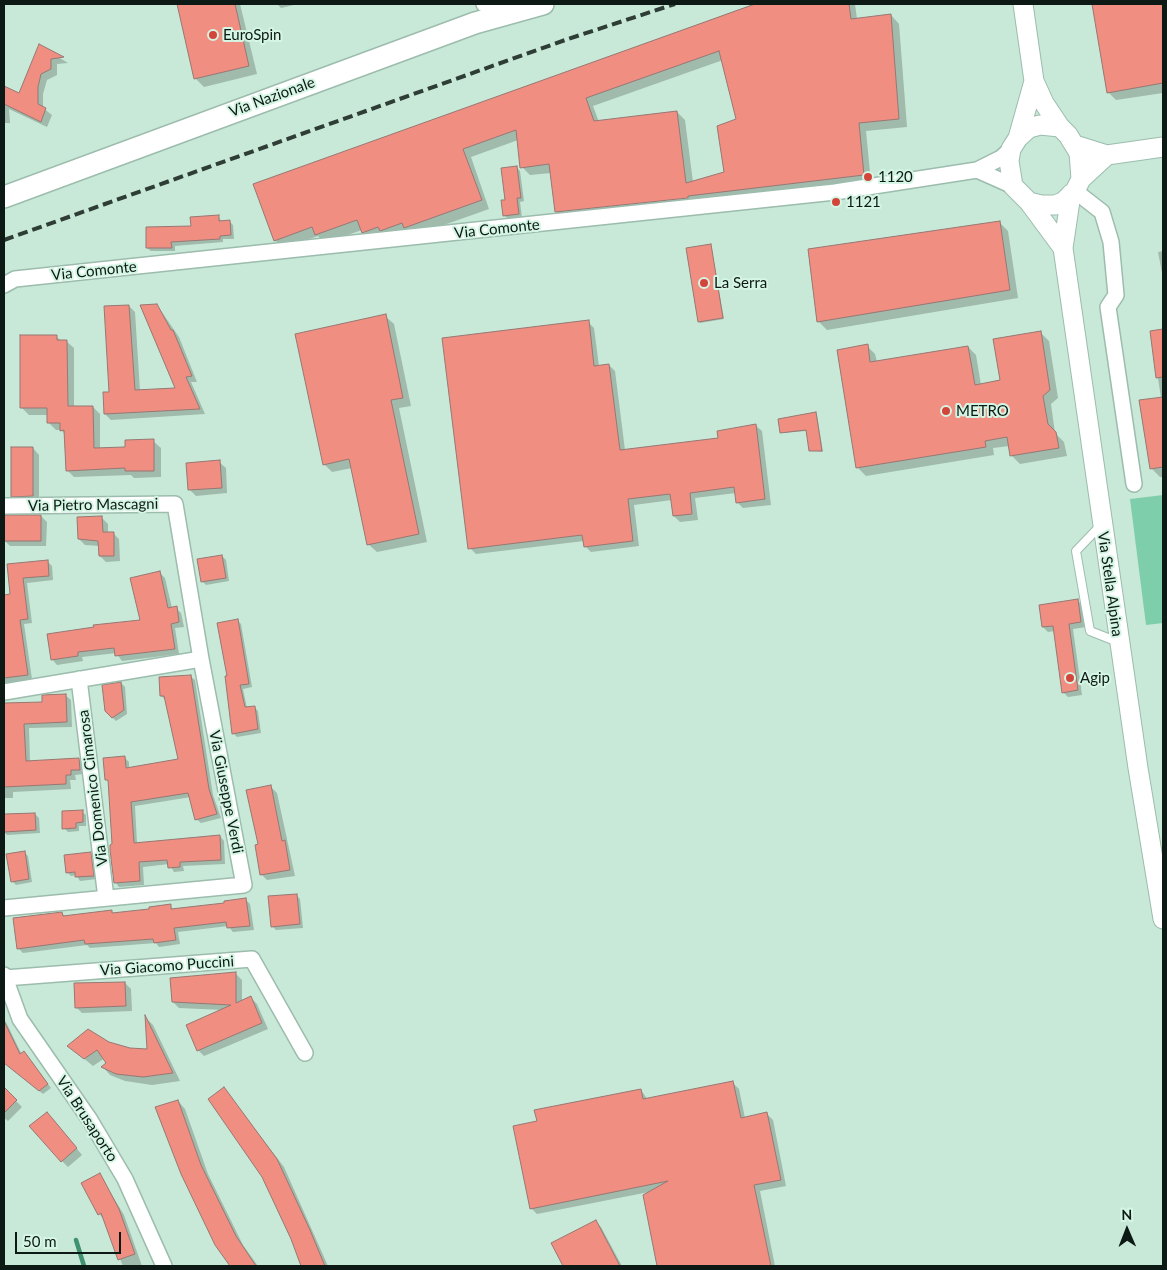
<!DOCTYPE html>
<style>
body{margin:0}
#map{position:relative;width:1167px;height:1270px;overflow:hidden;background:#c8e9d8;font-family:Lato,sans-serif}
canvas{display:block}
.frame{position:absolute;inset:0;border:5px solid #0d1914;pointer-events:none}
.north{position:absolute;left:1102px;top:1205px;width:50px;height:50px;-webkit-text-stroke:4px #d5f6e5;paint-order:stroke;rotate:359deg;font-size:14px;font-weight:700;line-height:20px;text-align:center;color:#0d1914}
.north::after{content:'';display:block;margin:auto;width:18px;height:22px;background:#0d1914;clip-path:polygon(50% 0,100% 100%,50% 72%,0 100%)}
.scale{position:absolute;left:15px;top:1232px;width:106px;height:22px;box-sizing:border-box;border:2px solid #0d1914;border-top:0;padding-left:6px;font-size:15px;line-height:18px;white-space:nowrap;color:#0d1914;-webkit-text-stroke:4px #d5f6e5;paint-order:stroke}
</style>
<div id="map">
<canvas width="1167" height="1270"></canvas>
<div class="frame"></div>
<div class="north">N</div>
<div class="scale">50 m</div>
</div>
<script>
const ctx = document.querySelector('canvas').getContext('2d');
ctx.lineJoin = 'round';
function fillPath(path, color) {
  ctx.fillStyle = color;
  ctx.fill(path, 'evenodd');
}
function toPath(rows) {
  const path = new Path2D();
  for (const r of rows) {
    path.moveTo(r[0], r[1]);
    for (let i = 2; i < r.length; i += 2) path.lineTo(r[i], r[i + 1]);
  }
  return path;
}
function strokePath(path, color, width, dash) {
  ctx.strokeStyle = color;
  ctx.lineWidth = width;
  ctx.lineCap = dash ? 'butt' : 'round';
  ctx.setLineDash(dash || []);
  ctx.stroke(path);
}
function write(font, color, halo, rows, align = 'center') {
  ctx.font = font + ' Lato,sans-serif';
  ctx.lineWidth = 4;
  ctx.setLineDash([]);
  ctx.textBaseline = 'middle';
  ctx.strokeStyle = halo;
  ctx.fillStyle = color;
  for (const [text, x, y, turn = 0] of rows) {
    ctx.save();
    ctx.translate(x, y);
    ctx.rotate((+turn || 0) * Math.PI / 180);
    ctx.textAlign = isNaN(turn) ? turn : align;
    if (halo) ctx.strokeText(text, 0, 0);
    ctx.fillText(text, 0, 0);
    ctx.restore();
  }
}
fillPath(toPath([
 [1163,495,1163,623,1146,625,1130,499]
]), '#7fceab');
fillPath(toPath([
 [178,4,240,4,257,74,204,87,196,79],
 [277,4,298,4,281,8],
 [754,4,855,4,857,19,891,15,899,24,907,127,866,131,871,183,564,220,556,212,551,173,530,175,522,167,518,140,471,157,489,209,413,236,371,240,362,230,325,243,318,236,283,248,275,240,255,185],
 [723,60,738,120,726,173,693,182,685,120,677,112,599,122,593,106],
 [1093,4,1163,4,1163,93,1116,100,1108,92],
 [40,46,68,63,57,64,57,75,47,80,43,94,43,108,52,115,47,127,9,109,10,123,4,123,4,94,10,90,20,95],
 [516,167,520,171,524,201,520,202,522,218,508,219,504,215],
 [218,216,222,222,229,221,233,225,234,239,223,239,223,242,175,246,175,251,151,251,147,248],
 [1000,223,1008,231,1018,298,827,330,819,322],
 [711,246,724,319,700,323,699,321],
 [1163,251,1163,278,1158,252],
 [157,305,179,337,197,382,191,382,205,414,111,420,105,414,129,306,135,312,140,391,177,389],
 [385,316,394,324,411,406,399,408,427,542,377,552,368,544,352,468,332,472,324,464],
 [588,322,594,328,599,366,609,365,615,371,625,450,720,439,755,425,762,431,771,505,743,508,737,502,736,493,695,498,698,520,680,522,674,516,672,500,634,505,639,546,591,552,585,546,584,541,476,554,470,548],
 [1163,331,1163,477,1160,477,1152,469,1141,401,1161,398,1151,332],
 [1040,332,1049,341,1058,398,1051,404,1055,433,1064,442,1067,456,1020,464,1012,456,1010,446,993,448,994,455,866,476,858,468,867,346,875,354,877,362,968,347,976,355,981,385,1002,381],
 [56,336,61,341,66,341,74,348,74,407,93,407,100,414,100,449,126,448,153,441,161,448,161,477,134,478,131,475,74,477,67,470,66,435,61,430,56,430,49,423,49,415,29,415,21,407],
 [815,413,817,415,823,452,810,450,807,431,781,433],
 [33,448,39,455,39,502,19,502,13,496],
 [219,462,226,468,227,493,196,496,190,490],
 [41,516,47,522,46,546,10,546,4,540],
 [102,518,108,524,108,533,113,533,119,539,120,561,106,562,100,556,100,546,85,545,79,539],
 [222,556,226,560,229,581,206,585,202,581],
 [47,561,52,566,53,580,27,583,32,623,24,624,32,679,6,683,4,681,4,643,6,642,4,596,11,595,8,565],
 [160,573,165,578,172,608,176,608,181,613,184,627,175,628,179,654,122,661,116,653,82,657,83,661,57,665,52,659,141,621],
 [1078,601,1083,606,1086,627,1073,629,1082,695,1068,697,1063,692,1055,631,1048,632,1043,627],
 [237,620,241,624,252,687,243,689,247,708,254,707,258,711,261,733,237,737,233,733,228,677],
 [190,676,195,680,213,795,221,818,201,823,196,819,191,797,135,806,137,843,220,836,224,841,225,864,183,866,184,871,174,872,169,864,143,867,144,885,119,887,115,882,109,782,106,779,124,757,129,762,129,769,179,760,166,700,161,696],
 [121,683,125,687,127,714,116,721,106,711],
 [65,695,71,700,72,727,29,728,30,762,79,759,84,764,84,774,75,775,76,780,70,780,71,789,13,792,13,798,4,798,4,704,43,703],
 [271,787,277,793,295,876,267,880,261,874,259,846],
 [82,812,86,815,86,826,79,826,79,831,68,832,64,828],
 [35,814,39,818,40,833,7,835,4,832,4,816],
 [24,852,28,856,32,882,16,885,12,881],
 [90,853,94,857,97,879,80,881,76,875,71,876,67,872],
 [296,895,300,899,303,928,276,930,272,926],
 [245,899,250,904,254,930,233,932,228,926,178,932,180,944,159,947,156,943,90,948,87,945,23,953,18,948,62,913,65,917,111,912,114,914,150,910,170,906,174,910,225,904],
 [236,974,242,980,242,1002,251,998,257,1004,268,1029,204,1056,198,1050,223,1010,179,1008,173,1002,172,979],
 [125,983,131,989,132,1011,82,1013,76,1007],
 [4,1018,22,1055,28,1057,51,1088,43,1094,4,1062],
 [146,1018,153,1025,180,1081,152,1085,125,1081,110,1075,103,1067,108,1063,105,1058,93,1066,69,1046,108,1043,130,1049,148,1051],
 [733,1083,739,1089,745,1118,767,1114,773,1120,786,1186,760,1191,775,1266,658,1266,644,1196,649,1192,537,1214,531,1208,538,1122,641,1090,648,1100],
 [4,1089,22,1107,8,1121,4,1118],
 [224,1089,284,1167,328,1266,302,1266,292,1238],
 [178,1101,185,1109,208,1174,243,1245,258,1266,232,1266,216,1244],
 [53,1119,82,1155,68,1167,62,1161],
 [100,1175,124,1215,142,1266,123,1266,103,1218,99,1214],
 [595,1221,601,1227,622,1266,564,1266,552,1244]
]), '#0003');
strokePath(toPath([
 [76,1240,84,1266]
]), '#419271', 4.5);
const building = toPath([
 [177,4,235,4,249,66,194,79,177,4],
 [755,4,849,4,851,19,891,14,899,119,859,123,864,175,688,196,688,198,555,212,549,164,520,168,516,130,463,149,482,200,404,228,402,223,380,231,378,227,362,233,357,220,315,235,312,227,274,241,253,184,755,4],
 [719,51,736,119,717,126,724,172,686,183,677,111,594,121,586,98,719,51],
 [1092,4,1163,4,1163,83,1107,93,1092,4],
 [39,44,64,57,51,59,51,69,41,74,38,87,38,104,46,108,41,122,4,104,4,86,19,93,39,44],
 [517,166,521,198,517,198,519,214,503,216,501,200,505,200,501,168,517,166],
 [219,215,219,221,230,220,231,235,220,236,220,239,171,242,172,248,146,248,146,227,191,226,190,217,219,215],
 [1000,221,1010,290,817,322,808,249,1000,221],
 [711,244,723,318,698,322,686,248,711,244],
 [157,304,171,330,173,330,192,376,186,377,200,409,104,414,103,392,109,392,104,306,129,305,135,390,175,388,140,305,157,304],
 [386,314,403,398,391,400,419,534,367,545,349,459,323,465,295,334,386,314],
 [589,320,594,366,609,364,620,450,718,438,717,431,756,424,765,499,736,503,734,487,690,493,692,514,673,516,670,494,628,499,633,541,584,547,582,535,468,549,442,338,589,320],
 [1163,329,1163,377,1156,378,1150,331,1163,329],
 [1041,331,1050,390,1043,396,1048,424,1056,432,1059,448,1010,456,1007,437,985,441,986,447,856,468,837,350,868,344,870,362,968,346,975,385,1000,380,993,339,1041,331],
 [20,335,57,335,57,340,67,340,68,406,93,406,94,448,125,447,125,440,154,439,154,471,125,471,125,468,66,471,64,430,60,431,60,423,47,423,47,408,20,408,20,335],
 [1163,397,1163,467,1150,469,1139,400,1163,397],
 [816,412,822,451,809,451,806,430,780,433,778,419,816,412],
 [11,447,33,447,33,496,11,497,11,447],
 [220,460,222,488,188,490,186,463,220,460],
 [4,515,41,515,41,541,4,541,4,515],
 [102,516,103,532,114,532,114,556,99,556,98,541,78,539,77,517,102,516],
 [222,555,226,578,201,582,197,559,222,555],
 [48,560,49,576,23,578,28,619,20,620,28,675,4,678,4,595,10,594,7,564,48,560],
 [160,571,168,608,177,606,179,622,171,624,175,649,115,656,114,648,78,652,78,656,51,660,47,634,94,627,93,625,140,620,130,578,160,571],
 [1078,599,1081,622,1069,624,1078,690,1062,693,1053,626,1042,627,1039,605,1078,599],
 [238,619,249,684,240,685,245,707,255,706,258,729,232,734,225,676,227,676,217,623,238,619],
 [191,675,209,789,217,814,195,820,188,793,131,802,134,843,220,835,221,860,180,862,180,867,168,868,167,860,139,862,140,881,114,883,110,850,110,845,112,844,108,780,105,780,103,758,125,756,126,768,178,759,164,696,160,696,159,677,191,675],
 [121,682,124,710,112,718,105,711,102,685,121,682],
 [66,694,67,722,24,724,26,761,79,758,80,770,71,770,71,775,66,775,66,784,4,787,4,703,42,702,42,695,66,694],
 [271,785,282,841,285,840,290,870,260,875,255,845,258,844,246,790,271,785],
 [83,810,83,822,76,823,76,828,62,829,62,811,83,810],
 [35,813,36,830,4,832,4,814,35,813],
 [25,851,29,879,11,882,6,854,25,851],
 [91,852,94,876,75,877,75,872,66,873,64,855,91,852],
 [297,894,300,924,271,927,268,896,297,894],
 [246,898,250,926,227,928,226,922,174,928,176,940,154,943,153,939,85,944,84,940,17,949,13,918,62,912,63,916,112,910,112,913,149,909,149,907,171,904,171,909,224,903,224,901,246,898],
 [236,972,236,1003,251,996,262,1023,197,1051,186,1025,231,1005,172,1002,170,978,236,972],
 [125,982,126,1006,75,1008,74,983,125,982],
 [145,1015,173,1073,143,1077,116,1074,101,1067,106,1063,97,1050,84,1059,67,1046,88,1029,109,1042,130,1048,147,1049,145,1015],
 [4,1021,20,1054,24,1051,48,1084,39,1091,4,1063,4,1021],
 [733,1081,741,1118,767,1112,781,1180,754,1185,771,1266,657,1266,643,1195,668,1181,530,1209,513,1126,537,1121,534,1110,641,1089,643,1099,733,1081],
 [4,1087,17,1100,4,1113,4,1087],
 [224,1087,277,1159,310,1230,325,1266,301,1266,291,1239,262,1177,208,1099,224,1087],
 [178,1100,201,1165,236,1236,256,1266,230,1266,215,1245,181,1174,155,1107,178,1100],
 [47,1112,77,1148,61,1162,29,1126,47,1112],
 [100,1173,119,1209,135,1254,118,1260,101,1213,98,1215,81,1183,100,1173],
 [596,1220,620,1266,563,1266,551,1243,596,1220]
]);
fillPath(building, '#f08e81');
strokePath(building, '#977772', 1);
const service = toPath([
 [1100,526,1076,551,1090,631,1118,642]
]);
const minor = toPath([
 [484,4,498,9,513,8],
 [977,170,1013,186],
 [1075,191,1102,212,1111,242,1116,295,1108,307,1134,484],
 [4,285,15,279,835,192,977,170,1001,158,1011,149],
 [4,506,175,504,201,659],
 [79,679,106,898],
 [4,692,201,659,244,885,4,908],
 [4,975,20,1019,90,1120,125,1179,164,1266],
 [5,978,252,959,305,1053]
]);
const tertiary = toPath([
 [1023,4,1034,81,1044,103,1060,127],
 [1018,138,1034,81],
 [1075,145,1107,155,1163,147],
 [1081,179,1079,153,1068,135,1060,127,1040,125,1029,128,1018,138,1011,149,1009,161,1013,186,1029,202,1041,205,1055,205,1063,202,1075,191,1081,179,1107,155],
 [1071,194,1063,248,1138,768,1163,919],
 [1029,202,1063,248]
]);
const secondary = toPath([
 [4,197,475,23,543,4]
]);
strokePath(service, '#9cbcad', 10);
strokePath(minor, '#9cbcad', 18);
strokePath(tertiary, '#9cbcad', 21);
strokePath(secondary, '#9cbcad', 24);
strokePath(service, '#fff', 8);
strokePath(minor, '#fff', 15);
strokePath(tertiary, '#fff', 19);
strokePath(secondary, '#fff', 21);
strokePath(toPath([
 [4,240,568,39,675,4]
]), '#2e3d36', 4, [10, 5]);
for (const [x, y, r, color] of [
 [213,35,5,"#d3453a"],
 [868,177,5,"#d3453a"],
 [836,202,5,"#d3453a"],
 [704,283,5,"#d3453a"],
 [946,411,5,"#d3453a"],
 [1070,678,5,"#d3453a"]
]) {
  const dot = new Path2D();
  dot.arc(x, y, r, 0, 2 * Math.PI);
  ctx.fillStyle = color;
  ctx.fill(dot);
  strokePath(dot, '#d5f6e5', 2);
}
write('15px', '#0d1914', '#d5f6e5', [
 ["EuroSpin",223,35],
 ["1120",878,177],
 ["1121",846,202],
 ["La Serra",714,283],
 ["METRO",956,411],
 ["Agip",1080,678]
], 'left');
write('15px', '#0d1914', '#d5f6e5', [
 ["Via Nazionale",272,97,-20],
 ["Via Comonte",497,229,-6],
 ["Via Comonte",94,271,-6],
 ["Via Pietro Mascagni",93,505,-1],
 ["Via Stella Alpina",1110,584,82],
 ["Via Domenico Cimarosa",93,788,-97],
 ["Via Giuseppe Verdi",226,792,79],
 ["Via Giacomo Puccini",167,966,-4],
 ["Via Brusaporto",87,1119,57]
]);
</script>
